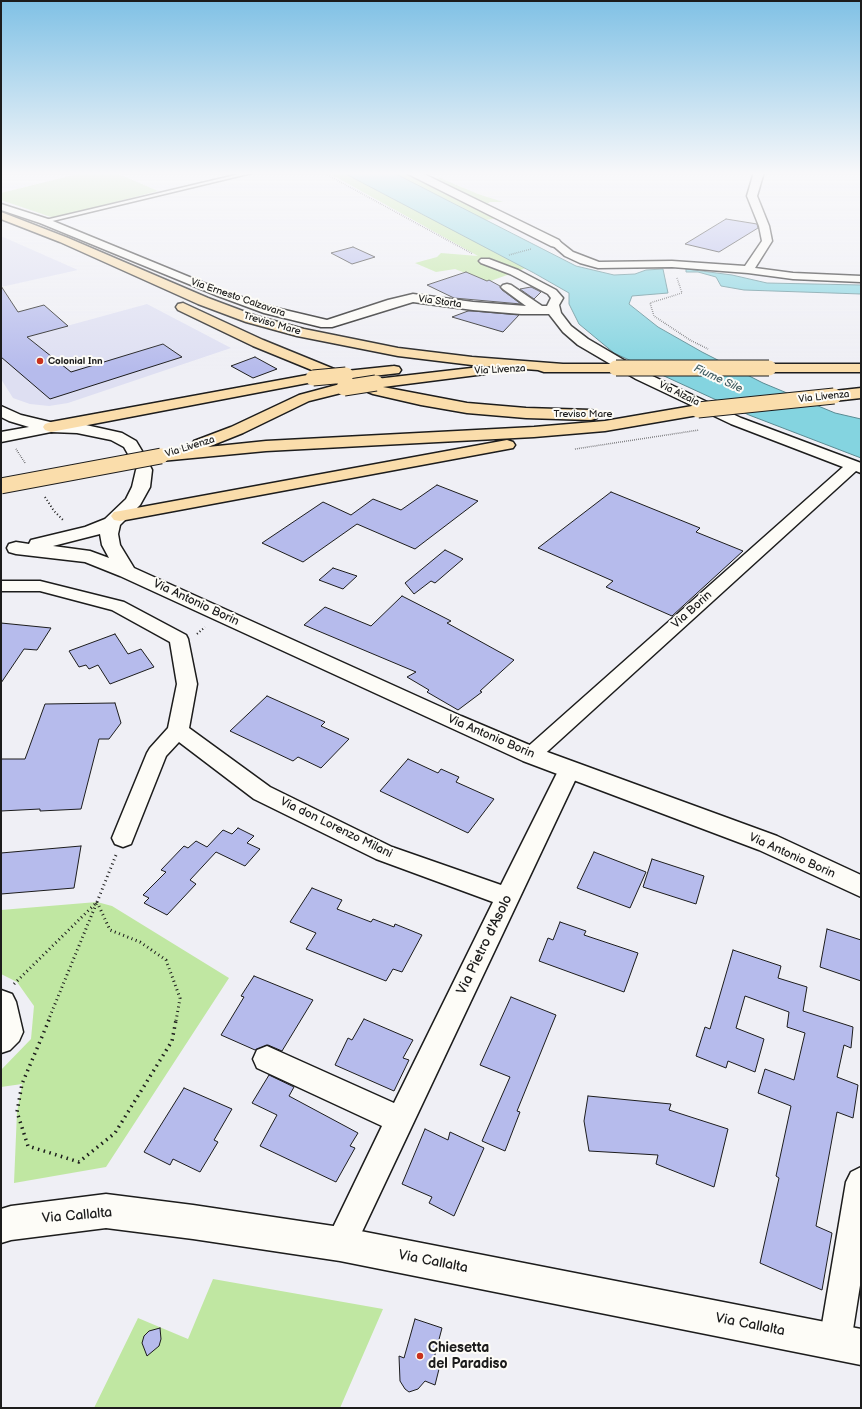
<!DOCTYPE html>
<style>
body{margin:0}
#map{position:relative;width:862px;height:1409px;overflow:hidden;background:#efeff5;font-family:"Balsamiq Sans",sans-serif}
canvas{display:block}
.frame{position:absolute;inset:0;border:2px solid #1c1c1c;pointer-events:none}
</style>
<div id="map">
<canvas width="862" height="1409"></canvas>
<div class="frame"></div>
</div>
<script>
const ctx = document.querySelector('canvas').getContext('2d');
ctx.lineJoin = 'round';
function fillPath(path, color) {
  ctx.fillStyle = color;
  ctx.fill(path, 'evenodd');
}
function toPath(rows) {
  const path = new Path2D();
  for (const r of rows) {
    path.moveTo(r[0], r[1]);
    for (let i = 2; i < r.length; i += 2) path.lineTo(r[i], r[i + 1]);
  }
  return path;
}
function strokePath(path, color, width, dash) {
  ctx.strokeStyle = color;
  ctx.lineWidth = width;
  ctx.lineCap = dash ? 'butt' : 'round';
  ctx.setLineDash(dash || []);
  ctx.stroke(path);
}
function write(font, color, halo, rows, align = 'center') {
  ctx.font = font + ' "Balsamiq Sans",sans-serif';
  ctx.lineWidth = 4;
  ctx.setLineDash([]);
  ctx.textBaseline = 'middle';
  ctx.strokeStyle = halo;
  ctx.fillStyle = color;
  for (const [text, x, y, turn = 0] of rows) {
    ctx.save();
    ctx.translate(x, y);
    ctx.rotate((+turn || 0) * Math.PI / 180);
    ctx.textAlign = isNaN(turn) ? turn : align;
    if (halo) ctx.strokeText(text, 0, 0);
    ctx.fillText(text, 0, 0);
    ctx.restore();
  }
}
fillPath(toPath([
 [1,236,78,270,1,287],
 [147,304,231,348,68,403,49,406,30,404,13,398,1,379,1,344]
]), '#dedff2');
fillPath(toPath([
 [86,172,114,172,158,191,54,218,1,200,1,193],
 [327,172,342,172,526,268,488,282,455,269,436,272,415,263,437,257,441,253,478,256],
 [392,172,418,172,433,180,440,178,478,194,503,202,490,202,484,206,505,217,486,220],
 [97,902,112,906,229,978,106,1167,14,1183,17,1112,22,1084,1,1087,1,1070,31,1039,34,1006,17,982,1,974,1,910],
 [213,1279,383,1309,340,1408,94,1408,138,1318,188,1339]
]), '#c0e7a2');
const water = toPath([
 [342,172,392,172,576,266,614,275,635,274,646,270,663,269,668,293,632,296,629,304,658,327,702,352,763,383,835,413,861,419,861,458,749,415,614,353,579,324,569,304,569,293,534,273,342,172],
 [686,269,732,275,767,283,861,285,861,294,744,290,721,286,716,277,698,272,686,272,686,269]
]);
fillPath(water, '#84d4e0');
strokePath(water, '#5a8a92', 1);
const building = toPath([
 [726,219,757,224,758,228,719,252,685,244,726,219],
 [353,247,375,257,352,264,331,253,353,247],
 [466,272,487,281,489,280,500,286,502,290,521,304,454,298,427,285,466,272],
 [1,286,18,312,44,305,68,326,27,337,71,372,163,344,182,357,50,399,1,357,1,286],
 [531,287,541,292,534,299,520,289,531,287],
 [468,311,473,311,519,315,503,332,452,317,468,311],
 [255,357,277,369,253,378,231,366,255,357],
 [437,485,478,501,415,549,357,524,303,562,262,543,323,502,351,515,373,499,401,510,437,485],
 [611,492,700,528,696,532,743,551,672,616,606,587,613,581,538,548,611,492],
 [445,550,463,559,435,583,431,581,414,594,405,583,445,550],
 [333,568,357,576,343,589,319,580,333,568],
 [402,596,451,621,447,623,514,660,480,691,482,692,458,710,427,692,429,690,407,677,416,672,304,625,325,607,371,626,402,596],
 [1,623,51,628,37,650,24,649,1,683,1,623],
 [115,634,128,654,141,649,154,667,110,684,98,665,89,669,86,665,79,667,69,651,115,634],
 [267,696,325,722,321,726,349,739,321,768,298,757,293,761,230,731,267,696],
 [115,703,121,723,109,739,99,739,81,809,40,811,40,809,1,811,1,759,25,759,45,704,115,703],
 [408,759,438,773,441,769,459,777,456,782,494,799,468,833,380,791,408,759],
 [238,828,254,836,247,843,260,849,245,866,216,852,190,880,196,884,167,915,144,903,149,898,143,895,166,872,161,870,184,846,188,848,196,841,207,847,223,830,232,834,238,828],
 [81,846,74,888,1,894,1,853,81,846],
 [594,852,646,872,630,908,577,888,594,852],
 [652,859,704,876,696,904,643,887,652,859],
 [312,888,342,900,337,909,371,922,373,919,394,927,395,924,422,935,402,972,393,969,386,981,306,949,316,933,290,922,312,888],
 [560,922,586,931,584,935,638,953,624,992,539,961,548,938,553,940,560,922],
 [827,929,861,940,861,981,820,967,827,929],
 [733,950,781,966,778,978,807,987,803,1011,853,1027,851,1048,844,1045,837,1077,858,1085,853,1118,837,1112,816,1226,832,1233,822,1290,760,1263,779,1178,776,1176,791,1106,758,1093,765,1069,794,1080,805,1033,787,1027,789,1012,745,996,736,1028,764,1039,755,1072,728,1061,726,1068,696,1056,705,1027,710,1029,733,950],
 [254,976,313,1000,282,1051,268,1045,255,1050,221,1035,244,997,241,996,254,976],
 [511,997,556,1015,517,1111,520,1112,505,1151,482,1141,510,1077,480,1065,511,997],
 [364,1019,413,1040,403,1058,409,1060,394,1091,335,1065,348,1038,352,1040,364,1019],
 [269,1075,294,1087,289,1096,358,1133,350,1146,355,1148,336,1182,260,1146,277,1115,252,1103,269,1075],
 [184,1088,232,1109,214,1140,218,1142,200,1172,173,1159,170,1165,144,1152,184,1088],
 [588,1096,671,1104,669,1110,728,1129,714,1187,656,1164,658,1155,589,1151,584,1121,588,1096],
 [425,1129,448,1140,450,1132,484,1148,454,1216,429,1203,432,1197,402,1184,425,1129],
 [415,1319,442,1328,432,1366,439,1369,435,1385,425,1381,418,1389,409,1392,405,1389,400,1381,399,1356,404,1358,415,1319],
 [160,1328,161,1339,159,1346,147,1356,142,1343,144,1336,149,1331,160,1328]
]);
fillPath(building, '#b6bbec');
strokePath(building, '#1c1c1c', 1);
const lane = toPath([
 [248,172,256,172,44,223,41,221,248,172]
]);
const street = toPath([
 [754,172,764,172,757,196,769,226,772,241,755,268,793,273,861,276,861,282,793,279,748,273,672,267,598,268,580,263,565,256,550,243,555,240,559,241,573,252,599,262,672,261,745,266,762,241,759,226,747,196,754,172],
 [1,204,48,219,226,292,272,307,327,320,388,300,413,294,473,302,526,306,503,289,501,287,503,285,507,284,511,285,542,306,547,306,551,298,548,294,510,274,481,263,479,261,481,259,489,259,518,270,556,290,563,298,559,305,561,313,571,326,588,339,646,373,741,418,861,463,861,473,856,471,538,760,531,763,524,760,520,755,524,750,843,467,731,424,636,379,578,345,563,332,549,314,521,314,473,310,413,302,332,327,321,327,264,313,218,296,40,223,1,210,1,204],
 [1,581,40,581,124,602,186,635,188,639,197,684,189,728,270,787,392,847,501,885,561,765,569,762,577,765,580,770,351,1255,340,1259,329,1255,325,1244,382,1126,257,1068,253,1059,257,1050,267,1046,394,1103,493,902,376,859,254,799,179,742,166,756,131,844,123,847,115,844,112,838,147,753,150,748,168,728,177,684,170,642,112,610,40,591,1,591,1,581],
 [1,990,12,994,16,1002,23,1032,19,1041,10,1050,1,1053,1,990],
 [861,1167,861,1279,851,1342,847,1354,835,1358,823,1354,819,1342,846,1182,851,1172,861,1167]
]);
const secondary = toPath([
 [407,172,420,172,559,240,561,243,559,246,555,247,551,246,408,174,407,172],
 [1,406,21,415,50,422,77,423,122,433,136,441,142,451,140,454,134,456,128,454,124,447,111,440,77,433,51,432,1,442,1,432,29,427,9,421,1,417,1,406],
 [144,465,150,466,152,470,150,487,140,505,120,525,118,534,120,545,134,568,461,716,539,749,777,836,861,875,861,897,759,850,523,761,120,576,85,562,16,554,9,552,7,548,9,544,16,542,29,544,31,540,85,527,105,519,126,499,132,487,136,470,138,466,144,465],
 [100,534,102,545,109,558,90,551,53,546,100,534],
 [106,1194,193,1205,340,1227,861,1329,861,1365,340,1261,193,1239,106,1228,11,1240,1,1243,1,1209,11,1206,106,1194]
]);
const highway = toPath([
 [1,212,68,238,208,298,256,316,304,329,398,348,472,357,563,364,616,364,621,365,623,368,621,371,616,372,544,372,538,370,472,365,398,356,297,336,246,322,198,304,60,242,1,219,1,212],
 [183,303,263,340,334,369,336,372,334,375,329,376,324,375,253,346,178,310,176,307,178,304,183,303],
 [769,364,861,364,861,372,769,372,764,371,762,368,764,365,769,364],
 [394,366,399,367,401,370,399,373,346,379,341,378,339,375,341,372,346,371,394,366],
 [480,367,485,368,487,371,485,374,383,387,467,403,526,408,591,410,597,412,599,415,597,418,591,420,526,418,467,413,421,405,373,394,368,392,365,389,370,385,369,383,371,380,376,379,480,367],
 [313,374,318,375,320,378,318,381,51,432,45,430,43,427,45,424,51,422,313,374],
 [344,383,349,385,352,388,349,391,309,401,243,433,208,447,266,441,534,427,605,421,698,405,703,407,706,410,703,413,698,415,605,431,534,437,266,451,161,461,155,460,153,456,155,452,161,451,196,448,192,444,194,441,231,427,299,395,344,383],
 [861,388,861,398,834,401,829,399,826,396,829,393,834,391,861,388],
 [507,440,513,442,515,445,513,448,120,521,114,520,111,516,114,512,120,511,507,440]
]);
strokePath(lane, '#1c1c1c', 3);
strokePath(street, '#1c1c1c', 3);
strokePath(secondary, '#1c1c1c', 3);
strokePath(highway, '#1c1c1c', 3);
strokePath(toPath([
 [322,172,473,254],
 [509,255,531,249],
 [677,278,682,293,650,303,654,316,690,340,708,349],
 [16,449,25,463],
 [575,449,699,430]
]), '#1c1c1c', 1.5, [0.5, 1.5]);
strokePath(toPath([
 [45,497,54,511,64,521],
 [197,634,205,627]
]), '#1c1c1c', 2, [1, 2.5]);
strokePath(toPath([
 [97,902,110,930,140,942,166,960,180,998,176,1021],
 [97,902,116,855],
 [14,984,97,902],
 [48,1021,97,902]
]), '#1c1c1c', 3, [1, 3.5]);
strokePath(toPath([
 [49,1020,22,1084,17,1112,28,1146,79,1162,115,1133,172,1041,176,1020]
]), '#1c1c1c', 3.5, [1.5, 4.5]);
fillPath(lane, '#fdfcf7');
fillPath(street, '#fdfcf7');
fillPath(secondary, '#fdfcf7');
fillPath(highway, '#faddab');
const highwayBridge = toPath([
 [616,368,769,368],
 [313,378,346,375],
 [344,388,376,383],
 [698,410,834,396],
 [1,486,161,456]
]);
strokePath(highwayBridge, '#1c1c1c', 17, []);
strokePath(highwayBridge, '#faddab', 15);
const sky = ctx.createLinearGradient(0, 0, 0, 369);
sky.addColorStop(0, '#80c1e5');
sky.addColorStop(0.47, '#f8f8fa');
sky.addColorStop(1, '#f8f8fa00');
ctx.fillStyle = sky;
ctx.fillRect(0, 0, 862, 369);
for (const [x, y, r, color] of [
 [40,361,4,"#c8321e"],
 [420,1356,4,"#c8321e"]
]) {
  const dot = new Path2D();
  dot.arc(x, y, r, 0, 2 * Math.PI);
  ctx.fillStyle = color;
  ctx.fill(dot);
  strokePath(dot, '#fdfcf7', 1.5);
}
write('10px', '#1c1c1c', '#fdfcf7', [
 ["Via Ernesto Calzavara",238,298,19],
 ["Via Storta",440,302,8],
 ["Treviso Mare",272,324,16],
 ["Via Livenza",500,370,-3],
 ["Via Alzaia",679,394,26],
 ["Via Livenza",824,397,-6],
 ["Treviso Mare",583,414],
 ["Via Livenza",190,447,-17]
]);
write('bold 10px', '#1c1c1c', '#fdfcf7', [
 ["Colonial Inn",48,361]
], 'left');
write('italic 11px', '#405c61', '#fdfcf7', [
 ["Fiume Sile",718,379,25]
]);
write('12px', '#1c1c1c', '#fdfcf7', [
 ["Via Antonio Borin",196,603,25],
 ["Via Borin",692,610,-42],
 ["Via Antonio Borin",491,737,23],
 ["Via don Lorenzo Milani",336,828,26],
 ["Via Antonio Borin",792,856,24]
]);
write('14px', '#1c1c1c', '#fdfcf7', [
 ["Via Pietro d'Asolo",485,945,-64],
 ["Via Callalta",77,1216,-5],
 ["Via Callalta",433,1262,11],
 ["Via Callalta",750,1325,11]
]);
write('bold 14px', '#1c1c1c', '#fdfcf7', [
 ["Chiesetta",428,1348],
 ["del Paradiso",428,1364]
], 'left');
</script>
